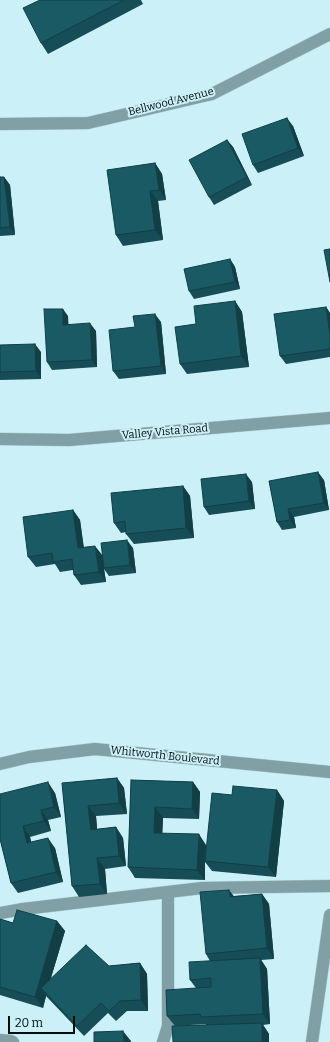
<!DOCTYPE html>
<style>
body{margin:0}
#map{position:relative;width:330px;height:1042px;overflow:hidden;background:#ccf0f7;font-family:Bitter,serif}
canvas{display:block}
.scale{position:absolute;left:8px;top:1016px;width:67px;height:18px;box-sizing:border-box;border:2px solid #030d10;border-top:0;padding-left:5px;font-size:12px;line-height:14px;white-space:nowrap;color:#030d10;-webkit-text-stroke:3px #ccf0f7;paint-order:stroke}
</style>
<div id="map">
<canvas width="330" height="1042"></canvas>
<div class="scale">20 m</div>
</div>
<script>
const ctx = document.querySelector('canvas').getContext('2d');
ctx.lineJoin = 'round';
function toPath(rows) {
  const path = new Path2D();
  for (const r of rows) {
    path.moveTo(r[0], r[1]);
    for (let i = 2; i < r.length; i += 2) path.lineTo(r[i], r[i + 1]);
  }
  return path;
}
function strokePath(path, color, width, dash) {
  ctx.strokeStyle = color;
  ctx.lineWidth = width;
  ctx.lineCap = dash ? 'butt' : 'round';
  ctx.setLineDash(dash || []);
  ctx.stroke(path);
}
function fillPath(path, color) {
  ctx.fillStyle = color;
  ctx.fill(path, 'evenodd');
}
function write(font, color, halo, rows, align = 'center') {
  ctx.font = font + ' Bitter,serif';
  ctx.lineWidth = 4;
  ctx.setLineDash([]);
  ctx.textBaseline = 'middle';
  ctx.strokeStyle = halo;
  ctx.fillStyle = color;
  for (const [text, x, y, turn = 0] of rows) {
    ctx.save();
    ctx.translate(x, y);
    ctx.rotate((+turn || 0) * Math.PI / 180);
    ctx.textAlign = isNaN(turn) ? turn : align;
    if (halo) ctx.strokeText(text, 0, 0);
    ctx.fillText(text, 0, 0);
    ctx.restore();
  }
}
const street = toPath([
 [0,124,88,123,212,94,330,34],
 [0,439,69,440,330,418],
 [0,764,29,757,95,749,330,772],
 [0,913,23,909,202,888,330,886],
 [0,1040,11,1041,13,1042],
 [163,1042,168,1026,168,892],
 [312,1042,330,915]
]);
strokePath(street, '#acccd2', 13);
strokePath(street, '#80a0a6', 12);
fillPath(toPath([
 [40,0,141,0,143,4,48,54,41,43],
 [293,126,304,156,258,173,253,165],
 [227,140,233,147,252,185,214,205,209,197],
 [155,163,162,174,166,200,158,201,163,240,123,246,116,235],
 [0,177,4,177,10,185,15,235,0,236],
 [230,259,235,267,240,289,194,299,189,291],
 [235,301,242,312,249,367,187,374,180,364,196,324],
 [326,307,330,313,330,357,286,364,280,356],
 [68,316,68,324,96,331,97,367,52,370,47,362],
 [161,322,166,374,119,379,113,371,135,327],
 [0,345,41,352,41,379,0,380],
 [324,480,329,510,294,517,296,528,282,530,277,522,269,481],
 [252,482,255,509,209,515,204,507],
 [183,486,190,496,194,538,134,544,126,534,126,532,121,533,114,523],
 [73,510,80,520,84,548,102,556,133,548,136,573,109,576,104,569,106,582,81,585,74,575,73,570,60,572,55,564,36,567,28,557],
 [117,778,124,788,127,814,96,816,97,829,116,827,123,838,126,866,105,869,107,894,79,897,72,886,62,783],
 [131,780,193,782,200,792,199,819,163,818,162,833,206,845,206,850,232,795,277,790,284,801,276,877,212,871,205,862,205,880,135,878,128,867],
 [55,793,61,817,48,820,51,831,30,837,31,842,55,848,63,882,18,893,11,883,0,839],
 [262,894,269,904,274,959,261,960,267,969,270,1024,263,1025,269,1034,269,1042,173,1042,175,1026,167,1016,196,988,190,980,210,961,206,954,234,896],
 [206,1024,206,1025,175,1026],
 [0,919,13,923,57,921,65,931,51,978,109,966,140,963,147,974,148,1011,127,1011,116,1021,108,1013,84,1036,46,996,43,1008,0,995]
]), '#164d56');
fillPath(toPath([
 [287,118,293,126,304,156,298,148],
 [227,140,233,147,252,185,247,177],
 [155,163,162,174,166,200,159,190],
 [4,177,10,185,15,235,10,227],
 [150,191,158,201,163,240,155,230],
 [230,259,235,267,240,289,235,282],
 [235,301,242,312,249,367,241,356],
 [326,307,330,313,330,335],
 [63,309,68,316,69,333,63,325],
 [155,314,161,322,166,374,161,366],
 [90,323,96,331,97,367,92,360],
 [35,344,41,352,41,379,36,371],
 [318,472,324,480,329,510,324,503],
 [246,474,252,482,255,509,249,501],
 [183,486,190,496,194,538,186,528],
 [288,509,294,517,296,528,290,520],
 [73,510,80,520,85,559,78,548],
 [127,540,133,548,136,573,130,565],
 [95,546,103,556,104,568,104,569,106,582,99,572],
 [117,778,124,788,127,814,119,803],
 [48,782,55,793,61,817,54,807],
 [193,782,200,792,199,819,192,809],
 [277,790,284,801,276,877,268,867],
 [88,806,96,816,98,840,91,830],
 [155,807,163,818,162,843,154,833],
 [41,810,48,820,51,831,44,821],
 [23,826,30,837,34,853,27,843],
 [116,827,123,838,126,866,119,856],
 [199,834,206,845,205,861,205,880,197,870],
 [48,838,55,848,63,882,56,872],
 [97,858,105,869,107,894,100,884],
 [229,890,237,900,230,897],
 [262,894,269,904,274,959,267,948],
 [57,921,65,931,46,994,41,988,46,996,43,1008,35,997],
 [260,958,267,969,270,1024,263,1014],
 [140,963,147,974,148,1011,141,1000],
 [262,1023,269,1034,269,1042,262,1042],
 [123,1031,131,1041,131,1042,124,1042]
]), '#123f46');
const building = toPath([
 [40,0,124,0,41,43,23,8,40,0],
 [287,118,298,148,253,165,242,134,287,118],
 [227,140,247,177,209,197,189,160,227,140],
 [155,163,159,190,150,191,155,230,116,235,107,170,155,163],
 [0,177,4,177,10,227,0,228,0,177],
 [330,249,330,282,324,250,330,249],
 [230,259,235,282,189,291,184,269,230,259],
 [235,301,241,356,180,364,175,327,196,324,194,306,235,301],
 [326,307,330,335,330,349,280,356,274,314,326,307],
 [44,309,63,309,63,325,90,323,92,360,47,362,44,309],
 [155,314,161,366,113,371,109,330,135,327,133,316,155,314],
 [35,344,36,371,0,372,0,345,35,344],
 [318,472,324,503,288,509,290,520,277,522,269,481,318,472],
 [246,474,249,501,204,507,201,479,246,474],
 [183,486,186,528,126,534,125,521,114,523,111,493,183,486],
 [73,510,78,548,95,546,99,572,74,575,72,559,53,562,52,553,28,557,23,517,73,510],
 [127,540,130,565,104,568,101,543,127,540],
 [117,778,119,803,88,806,91,830,116,827,119,856,97,858,100,884,72,886,62,783,117,778],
 [131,780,193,782,192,809,155,807,154,833,199,834,197,870,128,867,131,780],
 [48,782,54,807,41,810,44,821,23,826,27,843,48,838,56,872,11,883,0,839,0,794,48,782],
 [233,786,277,790,268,867,205,861,212,793,232,795,233,786],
 [229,890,230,897,262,894,267,948,206,954,200,892,229,890],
 [17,910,57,921,35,997,0,987,0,919,13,923,17,910],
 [86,945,109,966,140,963,141,1000,120,1001,109,1011,101,1003,77,1026,41,988,86,945],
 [260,958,263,1014,201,1017,200,1014,167,1016,166,990,211,987,211,978,190,980,189,962,260,958],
 [262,1023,262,1042,173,1042,172,1026,262,1023],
 [123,1031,124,1042,94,1042,94,1032,123,1031]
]);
fillPath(building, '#1a5a64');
strokePath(building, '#123f46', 1);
write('11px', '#030d10', '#ccf0f7', [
 ["Bellwood Avenue",171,102,-14],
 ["Valley Vista Road",165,432,-5],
 ["Whitworth Boulevard",165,756,6]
]);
</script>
